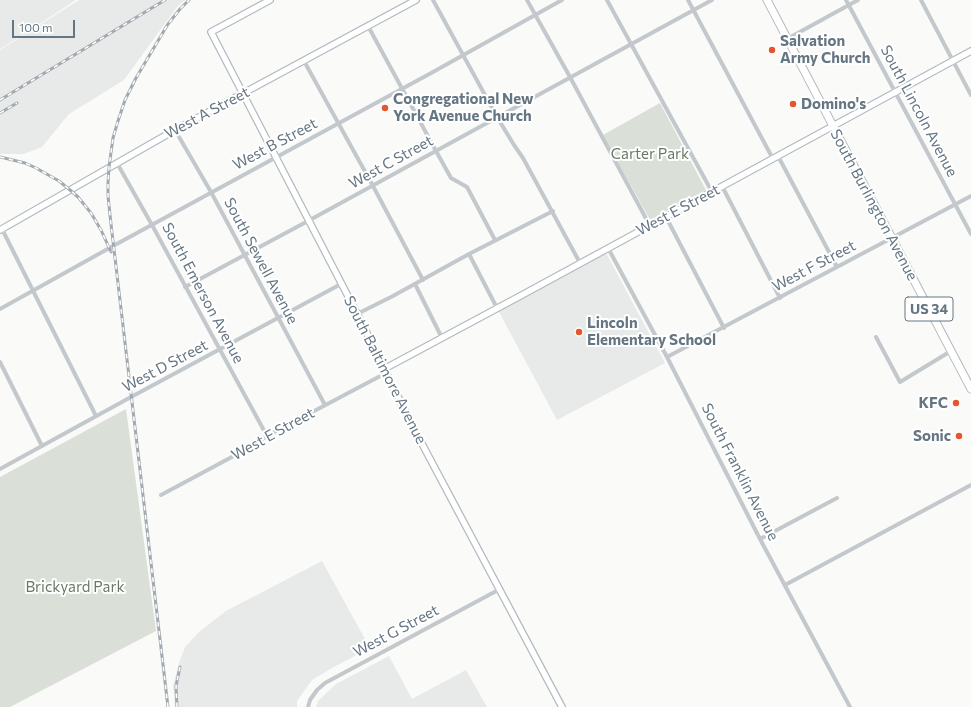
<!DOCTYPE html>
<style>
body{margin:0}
#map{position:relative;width:971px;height:707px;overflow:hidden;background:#fafaf8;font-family:Commissioner,sans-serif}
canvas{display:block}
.scale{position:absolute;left:12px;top:20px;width:63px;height:18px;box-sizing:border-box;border:2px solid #657683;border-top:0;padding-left:5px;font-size:12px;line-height:14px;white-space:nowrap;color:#657683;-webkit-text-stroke:3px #fff;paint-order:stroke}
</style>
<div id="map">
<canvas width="971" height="707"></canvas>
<div class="scale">100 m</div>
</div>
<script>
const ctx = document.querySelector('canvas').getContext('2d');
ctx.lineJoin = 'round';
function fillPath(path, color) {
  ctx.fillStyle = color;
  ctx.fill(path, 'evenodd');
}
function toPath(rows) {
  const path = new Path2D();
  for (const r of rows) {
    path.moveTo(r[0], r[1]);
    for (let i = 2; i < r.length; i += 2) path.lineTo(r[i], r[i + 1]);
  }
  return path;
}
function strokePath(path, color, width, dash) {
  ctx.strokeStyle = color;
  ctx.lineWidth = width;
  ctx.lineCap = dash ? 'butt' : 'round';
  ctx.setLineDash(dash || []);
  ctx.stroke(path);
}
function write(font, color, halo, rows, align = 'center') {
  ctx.font = font + ' Commissioner,sans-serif';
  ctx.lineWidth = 4;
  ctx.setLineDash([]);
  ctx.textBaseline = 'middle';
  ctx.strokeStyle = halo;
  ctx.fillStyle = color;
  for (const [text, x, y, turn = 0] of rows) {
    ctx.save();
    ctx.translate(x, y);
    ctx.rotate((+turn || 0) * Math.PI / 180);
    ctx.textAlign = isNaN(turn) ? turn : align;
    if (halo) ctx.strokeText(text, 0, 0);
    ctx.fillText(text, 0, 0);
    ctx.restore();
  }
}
fillPath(toPath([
 [0,0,76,0,21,36,0,49],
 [79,0,185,0,177,7,124,80,69,114,42,147,24,154,0,154,0,50],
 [606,253,665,363,557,420,498,310],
 [322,561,370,648,332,668,312,680,297,701,297,707,175,707,173,686,179,663,185,647,199,632,226,611],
 [389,656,412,699,466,670,487,707,316,707,318,701,336,684]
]), '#e8e9e9');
fillPath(toPath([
 [660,103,706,190,650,220,603,135],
 [126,409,156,631,10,707,0,707,0,477]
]), '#dadfd7');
const secondary = toPath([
 [270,0,211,32,364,327,386,373,420,440,562,707],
 [0,230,175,130,416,0],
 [384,369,522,295,971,51]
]);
const highway = toPath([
 [767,0,971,389]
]);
strokePath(secondary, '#b3babf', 8);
strokePath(highway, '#b4b9bd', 9);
strokePath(toPath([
 [433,0,497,117,514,145,523,158,580,263],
 [527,0,570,77,650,226],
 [607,0,712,192],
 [688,0,773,159],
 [846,0,971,234],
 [921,0,971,95],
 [368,26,436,151,451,178,467,187,495,240],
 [787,39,858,0],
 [304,61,373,186,423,280],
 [175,130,211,192,325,405],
 [778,156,837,267],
 [117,163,152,225,267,436],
 [722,186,780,298],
 [666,217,724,328],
 [2,229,96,416],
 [608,248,667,357,760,539,850,707],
 [469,254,497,308],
 [415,284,442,338],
 [185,287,308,221,529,100,712,0],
 [0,309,113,246,433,72,562,0],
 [357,314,393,296,469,254,553,211],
 [876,337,900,382,951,351],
 [667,357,971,196],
 [0,362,42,446],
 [0,469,131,397,341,284],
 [161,495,243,451,267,436,386,373],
 [760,539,837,498],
 [785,585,971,485],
 [308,707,310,700,317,690,325,683,500,589]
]), '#c3c8cc', 4);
strokePath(secondary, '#fff', 5.5);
strokePath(highway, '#fff', 7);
const rail = toPath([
 [0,100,165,0],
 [0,113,17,103],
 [0,157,25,163,36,168,59,181,70,190,78,197,91,213,101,230,111,252],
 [168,707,111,224,108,196,108,183,109,167,113,138,118,121,125,100,136,78,168,24,180,9,189,0],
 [177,707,176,686,180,667]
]);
strokePath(rail, '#a2aab0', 3);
strokePath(rail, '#fff', 1.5, [4.5]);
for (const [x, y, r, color] of [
 [772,50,4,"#e4572e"],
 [793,104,4,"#e4572e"],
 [385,108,4,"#e4572e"],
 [579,332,4,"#e4572e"],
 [956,403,4,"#e4572e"],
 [959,436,4,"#e4572e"]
]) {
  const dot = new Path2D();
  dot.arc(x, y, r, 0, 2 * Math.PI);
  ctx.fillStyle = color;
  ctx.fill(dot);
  strokePath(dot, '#fff', 1.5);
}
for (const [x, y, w] of [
 [929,309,48]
]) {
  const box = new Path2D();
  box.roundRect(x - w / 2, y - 12, w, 24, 3);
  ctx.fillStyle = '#fff';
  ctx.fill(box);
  strokePath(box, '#657683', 1);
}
write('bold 14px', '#657683', null, [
 ["US 34",929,309]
]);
write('bold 15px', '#657683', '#fff', [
 ["Salvation",780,41],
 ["Army Church",780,58],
 ["Congregational New",393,99],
 ["York Avenue Church",393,116],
 ["Domino's",801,104],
 ["Lincoln",587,323],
 ["Elementary School",587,340],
 ["KFC",948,403,"right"],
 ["Sonic",951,436,"right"]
], 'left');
write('15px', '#657683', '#fff', [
 ["South Lincoln Avenue",919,111,62],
 ["West A Street",207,113,-28],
 ["West B Street",275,144,-28],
 ["West C Street",391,162,-29],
 ["South Burlington Avenue",874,205,62],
 ["West E Street",678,210,-28],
 ["South Sewell Avenue",261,261,62],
 ["West F Street",814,266,-28],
 ["South Emerson Avenue",203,293,62],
 ["West D Street",165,366,-28],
 ["South Baltimore Avenue",385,370,63],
 ["West E Street",273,434,-29],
 ["South Franklin Avenue",740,472,63],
 ["West G Street",396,631,-28]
]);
write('15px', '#687a64', '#fff', [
 ["Carter Park",650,154],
 ["Brickyard Park",75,587]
]);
</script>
